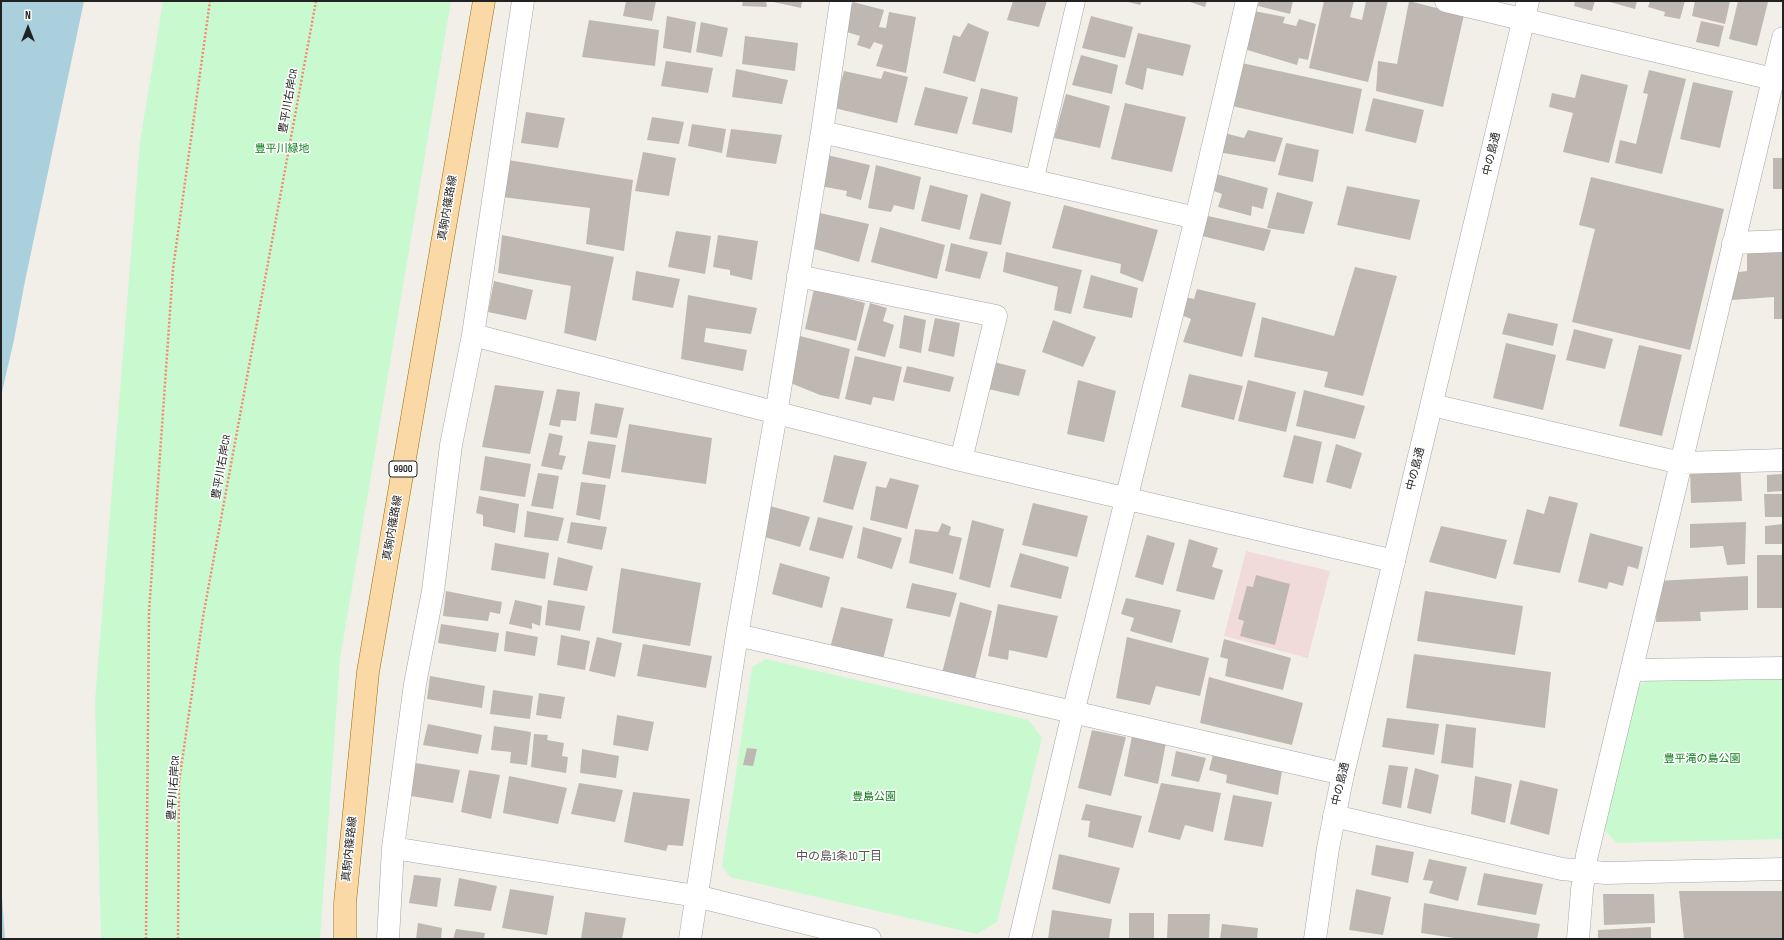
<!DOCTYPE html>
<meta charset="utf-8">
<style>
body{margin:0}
#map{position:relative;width:1784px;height:940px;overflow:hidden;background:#f2efe9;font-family:"Sofia Sans Condensed",sans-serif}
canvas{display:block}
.frame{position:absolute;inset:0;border:2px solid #222;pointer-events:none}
.north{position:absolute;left:8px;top:8px;width:40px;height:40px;-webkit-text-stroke:3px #fff;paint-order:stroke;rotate:0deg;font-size:11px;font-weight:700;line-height:16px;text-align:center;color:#222}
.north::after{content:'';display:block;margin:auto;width:14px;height:18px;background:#222;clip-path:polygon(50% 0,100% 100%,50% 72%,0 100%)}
</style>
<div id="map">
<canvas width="1784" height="940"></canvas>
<div class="frame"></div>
<div class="north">N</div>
</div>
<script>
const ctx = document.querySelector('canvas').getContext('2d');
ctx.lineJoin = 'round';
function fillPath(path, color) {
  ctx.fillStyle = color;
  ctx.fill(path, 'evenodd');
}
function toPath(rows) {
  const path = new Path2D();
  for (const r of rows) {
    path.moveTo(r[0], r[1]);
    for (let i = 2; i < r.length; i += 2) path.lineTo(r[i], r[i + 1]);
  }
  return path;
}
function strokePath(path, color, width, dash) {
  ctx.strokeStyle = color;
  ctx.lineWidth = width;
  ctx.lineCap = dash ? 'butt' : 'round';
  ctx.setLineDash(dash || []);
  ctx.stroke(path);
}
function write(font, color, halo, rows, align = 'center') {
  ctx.font = font + ' "Sofia Sans Condensed","Noto Sans JP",sans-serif';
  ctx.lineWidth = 3;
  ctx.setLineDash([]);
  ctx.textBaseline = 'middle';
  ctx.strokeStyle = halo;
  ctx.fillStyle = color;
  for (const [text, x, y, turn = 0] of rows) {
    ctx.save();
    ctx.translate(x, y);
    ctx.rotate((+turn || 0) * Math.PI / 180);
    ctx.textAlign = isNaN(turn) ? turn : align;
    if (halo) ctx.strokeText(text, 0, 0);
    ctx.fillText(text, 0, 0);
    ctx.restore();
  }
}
fillPath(toPath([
 [1246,551,1330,571,1308,658,1224,636]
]), '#f1dbda');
fillPath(toPath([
 [163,1,451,1,340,659,320,939,101,939,95,701,140,142],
 [766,659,1029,720,1042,738,997,922,977,934,730,877,722,866,752,667],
 [1783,676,1783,839,1617,843,1604,830,1634,687,1650,679]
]), '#c9f9cf');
fillPath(toPath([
 [1,1,84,1,24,286,14,340,1,396],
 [1,882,5,939,1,939]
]), '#abd0dd');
fillPath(toPath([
 [626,1,656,1,652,21,623,16],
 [743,1,766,1,767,7,742,6],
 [769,1,802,1,801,8],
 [1013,1,1047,1,1039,27,1007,20],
 [1124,1,1142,1,1140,5],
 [1187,1,1207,1,1205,7],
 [1259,1,1293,1,1290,14,1258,6],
 [1324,1,1354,1,1350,17,1362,20,1366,1,1388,1,1368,82,1309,68],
 [1409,1,1464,15,1443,107,1376,91,1378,61,1397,64],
 [1575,1,1595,1,1592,11,1574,6],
 [1606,1,1637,1,1635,9],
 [1650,1,1685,1,1680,19,1664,16,1665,12,1648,7],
 [1695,1,1730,1,1725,24,1692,16],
 [1738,1,1768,2,1757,46,1729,39],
 [853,2,884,10,879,27,886,28,889,12,916,17,906,73,876,66,883,45,874,42,870,49,857,45,860,36,843,31],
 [1254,11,1285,17,1283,23,1296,26,1299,19,1316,24,1308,60,1299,58,1297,65,1244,49],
 [667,16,696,22,691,53,663,48],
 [1091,16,1133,27,1125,58,1082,48],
 [589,20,659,30,655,66,582,57],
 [1701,21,1724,26,1719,47,1696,42],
 [701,22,728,28,722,57,696,52],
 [968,23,989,32,975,82,943,73,953,35,960,37],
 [1138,33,1191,45,1183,76,1147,68,1143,90,1125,84],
 [745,36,798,43,795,71,742,64],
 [1081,55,1118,65,1112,94,1072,85],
 [666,61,713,68,708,93,661,86],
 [1237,62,1362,89,1353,134,1228,105],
 [736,69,788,80,782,104,732,97],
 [1649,70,1686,79,1662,174,1615,163,1620,140,1636,144,1648,94,1643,93],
 [844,71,881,79,884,71,908,77,897,123,834,108],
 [1581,74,1628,85,1609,163,1563,152,1573,113,1549,107,1552,93,1575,98],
 [1693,82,1733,91,1720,148,1680,139],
 [925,87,968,97,957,134,914,125],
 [981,88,1018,97,1012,133,972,124],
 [1066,94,1110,106,1100,148,1054,138],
 [1373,98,1424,110,1416,143,1365,131],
 [1125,103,1186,117,1172,172,1111,159],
 [526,112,565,118,558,148,521,143],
 [652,117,684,122,679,144,647,140],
 [692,124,726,129,722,153,688,146],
 [731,129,782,135,776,164,726,157],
 [1248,130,1283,138,1275,162,1218,152,1224,133,1244,138],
 [1286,143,1319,150,1313,182,1278,175],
 [643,152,676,158,669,196,635,191],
 [827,155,870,165,861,200,846,196,847,191,820,186],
 [1773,158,1783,158,1783,189,1773,189],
 [508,160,633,180,624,251,586,244,590,208,502,197],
 [876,165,921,177,914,210,894,205,891,212,868,208],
 [1216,174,1268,188,1263,209,1252,206,1251,216,1218,207,1222,194,1211,190],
 [1591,177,1724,209,1690,350,1572,322,1595,229,1579,225],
 [930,185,968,195,960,230,921,221],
 [1347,186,1420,200,1410,240,1337,225],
 [1277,192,1313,202,1304,234,1267,228],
 [981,193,1011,202,1001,245,969,239],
 [1064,205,1158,230,1143,282,1120,273,1121,264,1052,248],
 [820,213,869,224,859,262,811,248],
 [1208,216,1271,230,1264,251,1202,236],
 [880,227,945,245,937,279,871,262],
 [676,231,711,236,705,274,668,267],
 [502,235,614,257,596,341,564,333,571,286,498,273],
 [718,235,758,241,752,280,730,275,730,270,713,267],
 [951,243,988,252,980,279,945,271],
 [1783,246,1783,319,1774,319,1774,297,1732,300,1731,273,1747,271,1747,248],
 [1006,252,1082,270,1071,314,1054,310,1058,287,1003,272],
 [1355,267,1397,276,1363,396,1324,387,1328,372,1254,357,1262,317,1334,336],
 [636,271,680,279,673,308,632,300],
 [1091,275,1138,288,1132,318,1083,308],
 [494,281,533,290,526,320,488,312],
 [814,289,865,303,856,341,805,329],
 [1197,289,1256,303,1242,357,1183,342,1191,319,1179,314,1185,297,1194,299],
 [688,295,757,308,751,334,706,328,704,342,747,350,743,371,681,359],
 [870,303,887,308,883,321,894,325,885,357,857,350],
 [1508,313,1558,324,1553,346,1502,334],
 [904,315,926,320,921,353,899,348],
 [935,318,960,323,954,357,928,351],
 [1053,320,1096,337,1083,367,1042,352],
 [1574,329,1613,339,1605,369,1566,360],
 [800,336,850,349,839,399,820,395,788,382],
 [1506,343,1556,355,1543,410,1493,398],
 [1639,345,1682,355,1662,436,1619,426],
 [855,356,902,367,894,401,873,397,871,405,845,399],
 [982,359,1026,370,1019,396,975,386],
 [907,366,954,377,950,392,903,382],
 [1189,374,1243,386,1234,420,1181,407],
 [1078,380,1116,391,1104,442,1067,434],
 [1248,380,1296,392,1286,432,1238,421],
 [495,385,544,391,530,454,482,447],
 [557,389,580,392,576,421,561,420,560,427,549,425],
 [1304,390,1365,406,1355,439,1296,426],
 [595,403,624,408,617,438,590,434],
 [629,424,712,438,706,484,621,472],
 [549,433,563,436,559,455,566,456,562,470,541,466],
 [1294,435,1322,442,1313,484,1283,477],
 [588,441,616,445,610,479,582,474],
 [1336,444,1362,453,1351,489,1326,482],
 [834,455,867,462,853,510,823,502],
 [485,456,531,464,525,497,480,490],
 [1740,462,1742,501,1691,503,1690,470],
 [538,473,559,476,553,509,531,506],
 [1783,474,1783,491,1767,492,1767,475],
 [890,478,919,485,907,529,870,520,876,486,886,488],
 [581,482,606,485,600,520,576,515],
 [1764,494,1783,494,1783,517,1765,517],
 [479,496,519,504,515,533,483,526,483,515,476,513],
 [1549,496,1578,503,1560,573,1513,564,1527,509,1544,514],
 [1033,503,1088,516,1077,557,1022,545],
 [770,506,810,517,800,547,761,536],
 [527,511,564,518,558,541,524,537],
 [818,517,853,526,843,559,809,550],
 [972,520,1004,529,990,588,959,579],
 [571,522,607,527,602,550,567,543],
 [1746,522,1745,564,1727,565,1723,546,1690,548,1690,524],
 [942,523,951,527,949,535,962,538,953,574,909,563,915,529,938,532],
 [1783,524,1783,544,1765,544,1765,526],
 [1441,526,1507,540,1496,579,1429,562],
 [863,527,902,538,892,569,857,558],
 [1590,533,1643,547,1638,569,1628,566,1623,586,1609,582,1607,589,1578,582],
 [1147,535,1175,543,1163,585,1135,577],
 [1189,539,1218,548,1212,567,1223,570,1214,600,1176,591],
 [495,543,549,553,545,579,491,570],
 [1020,553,1069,567,1061,599,1010,587],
 [1757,555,1783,555,1783,608,1757,608],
 [558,557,593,566,587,591,553,585],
 [780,563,830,577,822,608,772,594],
 [621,568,701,583,690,646,612,633],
 [1256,575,1290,584,1275,645,1240,636,1244,621,1238,619,1247,586,1253,587],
 [1748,576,1748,610,1700,612,1701,621,1656,622,1657,581],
 [912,583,957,593,950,617,906,608],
 [446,591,502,602,500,614,490,612,488,621,443,616],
 [1425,591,1523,606,1515,655,1417,641],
 [1126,598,1181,610,1172,643,1130,631,1134,618,1121,614],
 [515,600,542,606,540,626,532,623,532,629,509,624],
 [548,600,585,606,580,631,545,625],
 [960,602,992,611,975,679,942,673],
 [998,604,1058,616,1047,658,1009,650,1008,660,988,656],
 [841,607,893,619,883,659,830,648],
 [441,624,499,633,496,652,438,643],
 [506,631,538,637,535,656,504,651],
 [561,635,590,641,585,670,557,665],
 [597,637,622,643,615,677,589,671],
 [1127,637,1209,658,1200,696,1156,686,1150,705,1116,698],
 [1224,639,1291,658,1283,690,1225,676,1228,659,1220,657],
 [643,644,712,656,706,688,637,676],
 [1414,654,1551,672,1545,728,1406,708],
 [430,676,485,686,482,708,427,699],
 [1209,677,1303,703,1292,745,1200,723],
 [493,690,533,696,530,719,490,714],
 [539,693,565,697,561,719,536,715],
 [617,715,654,722,648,751,613,745],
 [1387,718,1439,724,1434,755,1382,747],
 [428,724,482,735,478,754,423,745],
 [1446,724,1476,728,1473,768,1441,763],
 [494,726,531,732,527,765,510,763,511,752,491,750],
 [1092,730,1126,737,1111,796,1078,788],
 [534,734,548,735,547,740,564,743,562,756,568,757,566,773,531,767],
 [1132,736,1166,743,1158,784,1124,776],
 [747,748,757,749,753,766,743,765],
 [582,749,619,756,616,778,580,773],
 [1176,751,1206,758,1199,782,1171,776],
 [1214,751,1270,762,1268,768,1282,771,1278,795,1226,783,1227,775,1209,770],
 [415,763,460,770,453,803,411,796],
 [1389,765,1408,767,1401,808,1382,804],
 [1415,768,1439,775,1431,814,1407,808],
 [469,770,500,775,491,819,461,812],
 [509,776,567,788,558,824,503,813],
 [1475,776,1512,784,1505,823,1471,814],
 [1520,780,1558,789,1549,835,1510,824],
 [579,783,623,790,615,822,571,814],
 [1161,783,1221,793,1213,832,1185,825,1180,840,1148,832],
 [633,792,690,799,683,846,668,845,666,851,624,842],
 [1233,795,1272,802,1263,847,1224,840],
 [1086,804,1142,816,1133,848,1088,837,1090,821,1081,820],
 [1376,845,1414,852,1408,883,1371,875],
 [1059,854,1120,868,1110,904,1052,889],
 [1429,859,1467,867,1458,901,1429,893,1433,881,1423,880],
 [1484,873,1543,884,1536,915,1477,905],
 [414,875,441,878,437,907,409,903],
 [459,878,497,886,491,911,454,906],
 [510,889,554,896,547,935,502,928],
 [1356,889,1391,897,1383,935,1349,930],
 [1679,891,1783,891,1783,939,1684,939],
 [1603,894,1654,894,1655,923,1604,925],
 [1424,903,1540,924,1537,939,1461,939,1421,933],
 [1052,910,1112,919,1109,939,1048,939],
 [585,912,626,918,622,939,581,939],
 [1129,913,1154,913,1154,939,1129,939],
 [1168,914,1210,914,1209,939,1167,939],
 [418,923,442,928,441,939,416,939],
 [1222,924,1258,928,1257,939,1220,939],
 [1651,927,1651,939,1598,939,1598,930],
 [456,929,485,933,484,939,453,939]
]), '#bfb8b2');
const service = toPath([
 [1034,182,1076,1]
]);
const minor = toPath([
 [1446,1,1773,79],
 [822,132,1196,218],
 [1733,243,1783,241],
 [798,276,996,316,961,460],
 [473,335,961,460,1394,561],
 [1432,405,1681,463,1783,460],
 [737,635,1343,774],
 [1632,670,1783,668],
 [1334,816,1562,869,1605,873,1783,869],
 [393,848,696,896,870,939],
 [388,939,393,848,415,684,433,591,451,445,473,335,523,1],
 [690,939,737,635,776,414,822,132,841,1],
 [1020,939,1073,713,1196,218,1247,1],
 [1578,939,1582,890,1587,855,1783,38]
]);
const tertiary = toPath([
 [1315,939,1328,848,1343,774,1528,1]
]);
const primary = toPath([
 [345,939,345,903,368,672,484,1]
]);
strokePath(service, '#a6a6a6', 19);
strokePath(minor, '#a6a6a6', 23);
strokePath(tertiary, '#a6a6a6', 23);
strokePath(primary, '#9b7004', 23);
strokePath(toPath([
 [146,939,149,612,173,269,210,1],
 [178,939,179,782,203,617,316,1]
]), '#f68875', 2.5, [2, 2]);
strokePath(service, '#fff', 18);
strokePath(minor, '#fff', 22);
strokePath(tertiary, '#fff', 22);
strokePath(primary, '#fad9a6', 22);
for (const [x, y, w] of [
 [403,469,28]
]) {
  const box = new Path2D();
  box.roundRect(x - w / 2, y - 8, w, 16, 3);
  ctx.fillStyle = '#fff';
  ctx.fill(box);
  strokePath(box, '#222', 1);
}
write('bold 10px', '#222', null, [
 ["9900",403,469]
]);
write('11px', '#222', '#fff', [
 ["豊平川右岸CR",289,101,-80],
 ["中の島通",1492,154,-77],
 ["真駒内篠路線",448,208,-80],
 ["豊平川右岸CR",222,467,-80],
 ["中の島通",1416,469,-76],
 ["真駒内篠路線",393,528,-80],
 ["中の島通",1341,784,-77],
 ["豊平川右岸CR",174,788,-86],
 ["真駒内篠路線",350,849,-84]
]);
write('11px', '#0f811e', '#fff', [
 ["豊平川緑地",282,149],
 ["豊平滝の島公園",1702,759],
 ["豊島公園",874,797]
]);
write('12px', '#555', '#fff', [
 ["中の島1条10丁目",839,857]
]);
</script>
